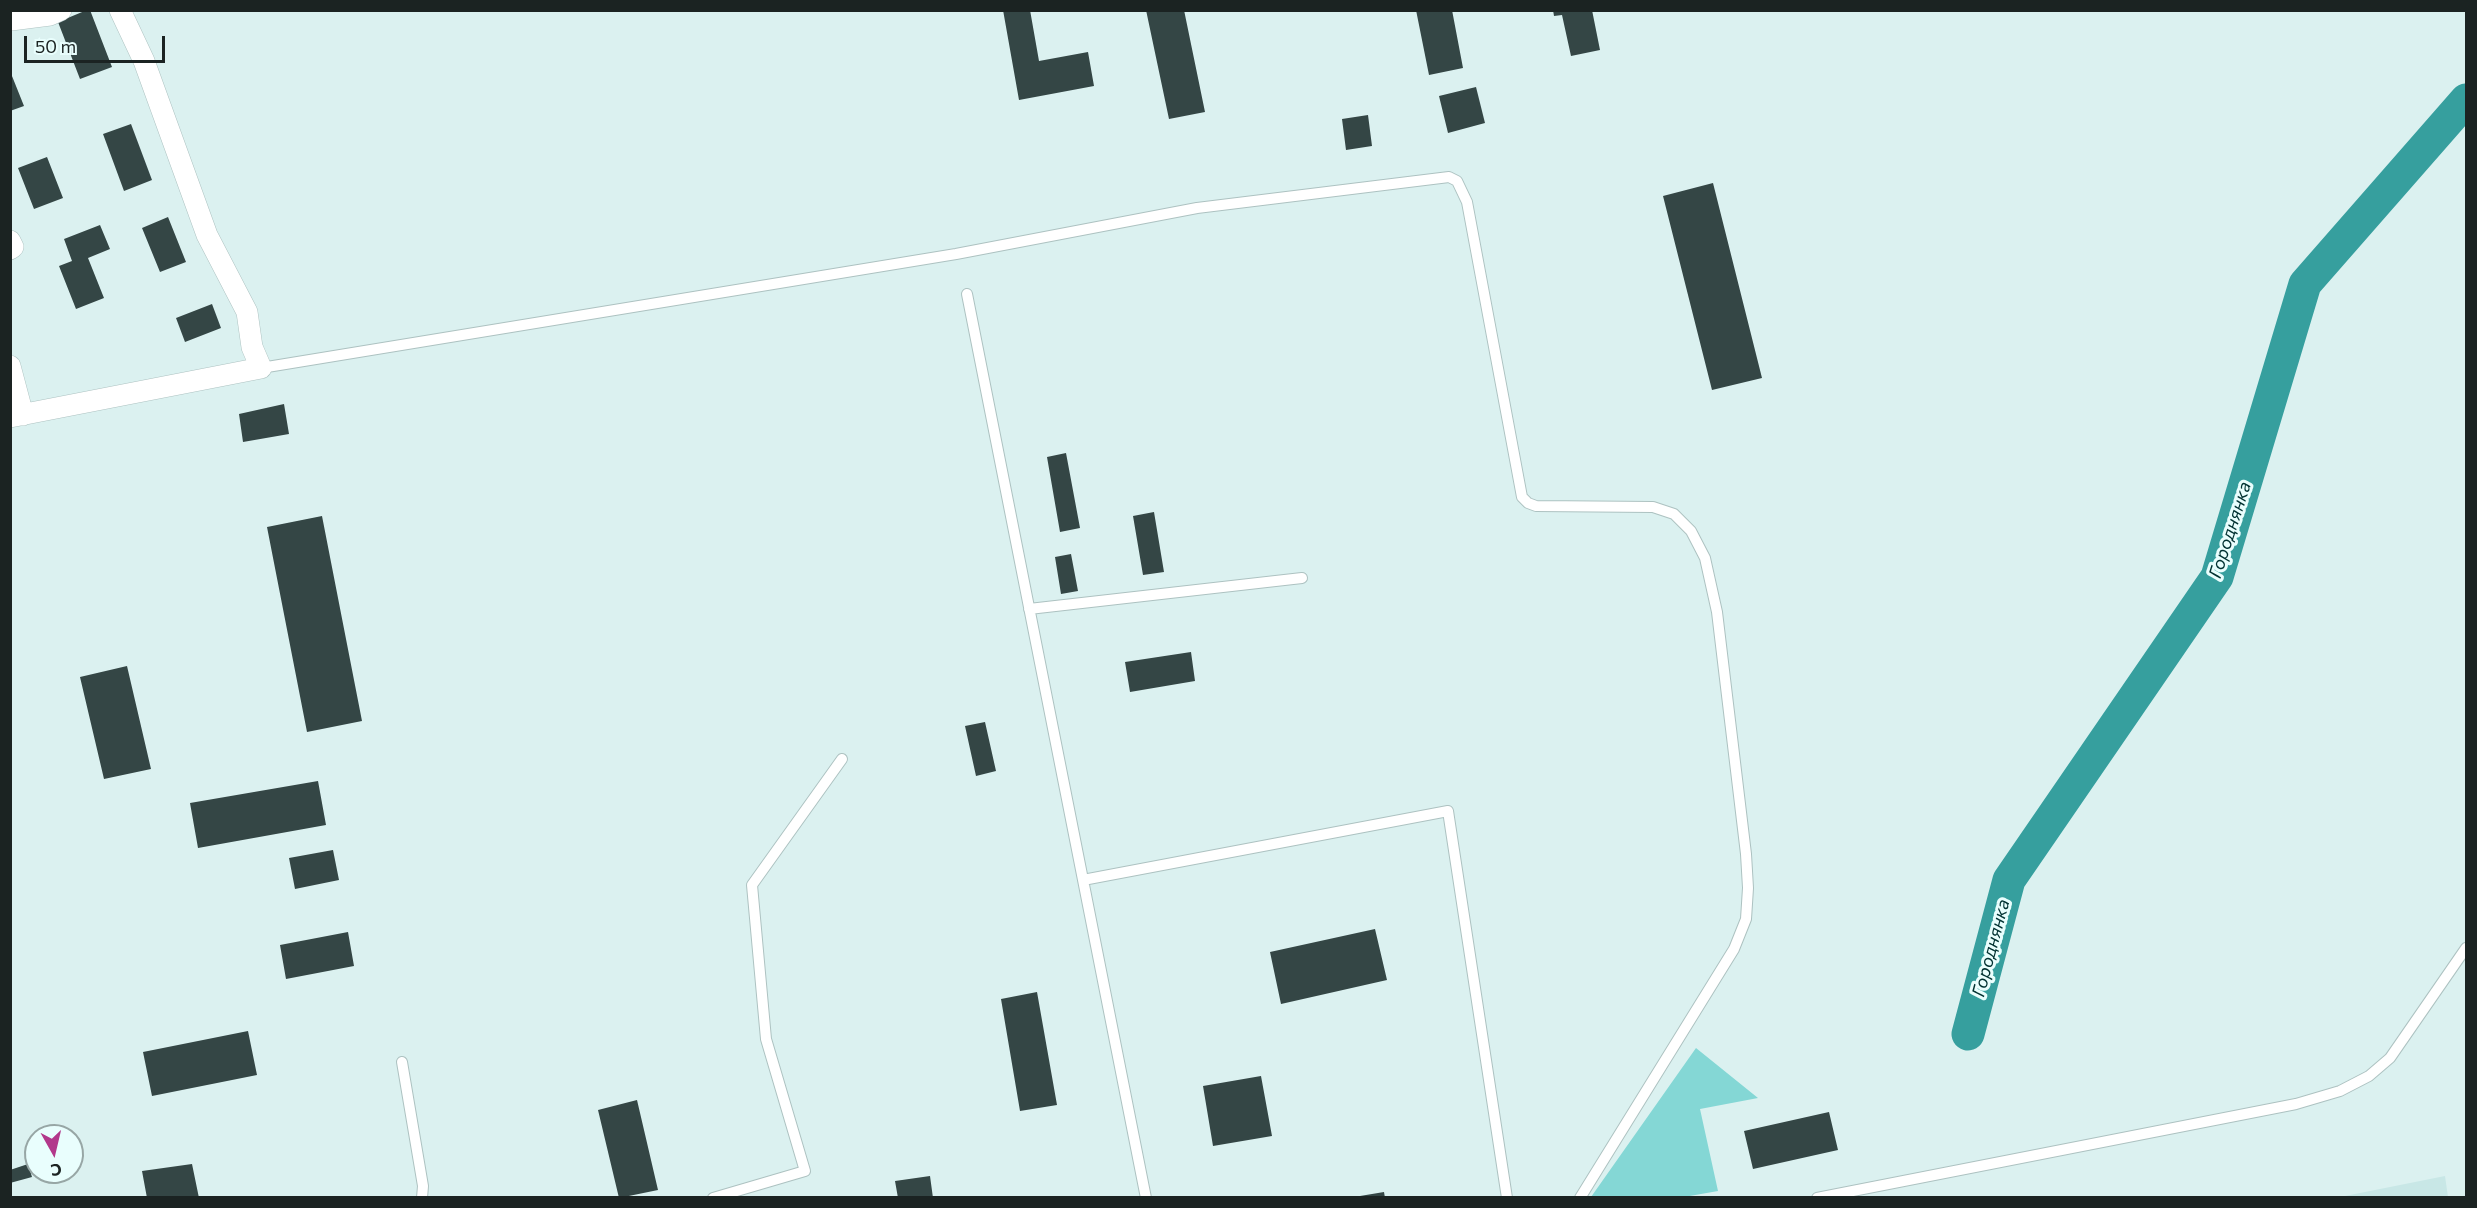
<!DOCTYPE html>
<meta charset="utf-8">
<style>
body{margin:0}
#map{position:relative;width:2477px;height:1208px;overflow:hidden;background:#dbf1f0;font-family:Commissioner,sans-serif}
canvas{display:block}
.frame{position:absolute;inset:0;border:12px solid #1b2322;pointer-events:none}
.north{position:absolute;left:24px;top:1124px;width:60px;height:60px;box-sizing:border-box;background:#e9fefd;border:2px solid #97a6a5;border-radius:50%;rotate:172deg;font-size:16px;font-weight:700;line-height:24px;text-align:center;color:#1b2322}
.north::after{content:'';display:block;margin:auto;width:21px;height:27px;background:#b2388b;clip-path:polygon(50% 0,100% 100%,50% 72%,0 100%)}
.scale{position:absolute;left:24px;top:36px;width:141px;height:27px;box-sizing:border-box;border:3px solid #1b2322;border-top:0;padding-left:8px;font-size:18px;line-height:21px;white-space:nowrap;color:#1b2322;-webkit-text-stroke:4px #e9fefd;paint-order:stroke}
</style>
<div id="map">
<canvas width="2477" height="1208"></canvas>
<div class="frame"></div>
<div class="north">С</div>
<div class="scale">50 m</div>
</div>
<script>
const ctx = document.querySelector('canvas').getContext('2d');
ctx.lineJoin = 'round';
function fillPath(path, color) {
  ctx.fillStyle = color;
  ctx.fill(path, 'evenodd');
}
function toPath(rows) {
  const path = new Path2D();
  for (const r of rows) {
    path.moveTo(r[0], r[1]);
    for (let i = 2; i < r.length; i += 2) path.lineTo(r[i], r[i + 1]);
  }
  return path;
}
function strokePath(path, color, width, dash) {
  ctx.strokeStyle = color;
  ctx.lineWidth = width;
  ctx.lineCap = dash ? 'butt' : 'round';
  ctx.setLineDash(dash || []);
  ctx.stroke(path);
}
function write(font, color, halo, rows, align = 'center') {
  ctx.font = font + ' Commissioner,sans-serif';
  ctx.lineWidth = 6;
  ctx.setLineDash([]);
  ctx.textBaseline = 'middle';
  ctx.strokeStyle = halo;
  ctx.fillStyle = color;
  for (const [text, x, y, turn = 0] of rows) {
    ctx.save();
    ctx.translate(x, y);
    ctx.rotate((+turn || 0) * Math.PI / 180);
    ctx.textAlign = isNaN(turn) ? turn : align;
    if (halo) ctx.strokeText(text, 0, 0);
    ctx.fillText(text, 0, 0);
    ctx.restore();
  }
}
fillPath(toPath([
 [2445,1176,2448,1197,2340,1197]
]), '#c8e7e6');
fillPath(toPath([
 [1696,1048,1758,1098,1700,1109,1718,1191,1684,1197,1591,1197]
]), '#84d7d5');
strokePath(toPath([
 [1968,1034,2009,880,2217,577,2305,284,2466,100]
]), '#369f9e', 33);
fillPath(toPath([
 [87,10,90,10,112,67,80,79,58,22],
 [1003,10,1030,10,1039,61,1088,52,1094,86,1019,100],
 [1146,10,1184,10,1205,112,1169,119],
 [1416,10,1452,10,1463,68,1429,75],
 [1553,10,1592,10,1600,50,1571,56,1562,15,1554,16],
 [10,71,24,106,10,111],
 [1476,87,1485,123,1448,133,1439,96],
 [1368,115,1372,146,1346,150,1342,119],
 [131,124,152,180,124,191,103,134],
 [47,157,63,198,34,209,18,168],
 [1713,183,1762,378,1712,390,1663,196],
 [168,217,186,262,160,272,142,228],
 [100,225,110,249,88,258,104,298,76,309,59,266,72,261,64,239],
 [212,304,221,328,185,342,176,318],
 [284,404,289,434,243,442,239,414],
 [1066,453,1080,528,1060,532,1047,457],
 [1154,512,1164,572,1143,575,1133,516],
 [322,516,362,721,307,732,267,527],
 [1071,554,1078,591,1061,594,1055,557],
 [1191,652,1195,681,1130,692,1125,662],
 [127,666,151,769,104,779,80,677],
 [985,722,996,771,976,776,965,726],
 [318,781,326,825,198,848,190,803],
 [333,850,339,880,295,889,289,858],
 [1375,929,1387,980,1281,1004,1270,952],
 [348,932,354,966,286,979,280,945],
 [1037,992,1057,1105,1020,1111,1001,999],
 [248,1031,257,1075,152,1096,143,1052],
 [1261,1076,1272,1136,1213,1146,1203,1086],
 [637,1100,658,1190,619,1198,598,1110],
 [1829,1112,1838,1150,1753,1169,1744,1131],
 [28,1164,32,1177,10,1183,10,1170],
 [192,1164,199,1198,147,1198,142,1171],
 [930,1176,933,1198,898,1198,895,1181],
 [1384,1192,1385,1198,1360,1198,1360,1196]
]), '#344645');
const lane = toPath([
 [967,294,1146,1198],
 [261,368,956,254,1197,208,1449,177,1457,181,1467,202,1522,497,1528,503,1536,506,1653,507,1674,514,1691,531,1705,558,1717,612,1746,854,1748,888,1746,919,1734,949,1580,1198],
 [1029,609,1302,578],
 [1083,880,1448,811,1507,1198],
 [402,1062,423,1186,422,1198],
 [713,1198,805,1171,766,1039,752,885,842,759],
 [1817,1198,2296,1104,2340,1091,2369,1076,2390,1058,2466,948]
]);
const street = toPath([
 [10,18,11,20,50,15,61,10],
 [10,241,13,247,10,249],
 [10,366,23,415],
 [10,417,261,368,252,347,247,312,207,235,144,61,120,10]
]);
strokePath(lane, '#adc2c1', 12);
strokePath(street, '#adc2c1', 22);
strokePath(lane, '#fff', 10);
strokePath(street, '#fff', 21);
write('italic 18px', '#003131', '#e9fefd', [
 ["Городнянка",2230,530,-72],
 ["Городнянка",1991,948,-75]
]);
</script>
